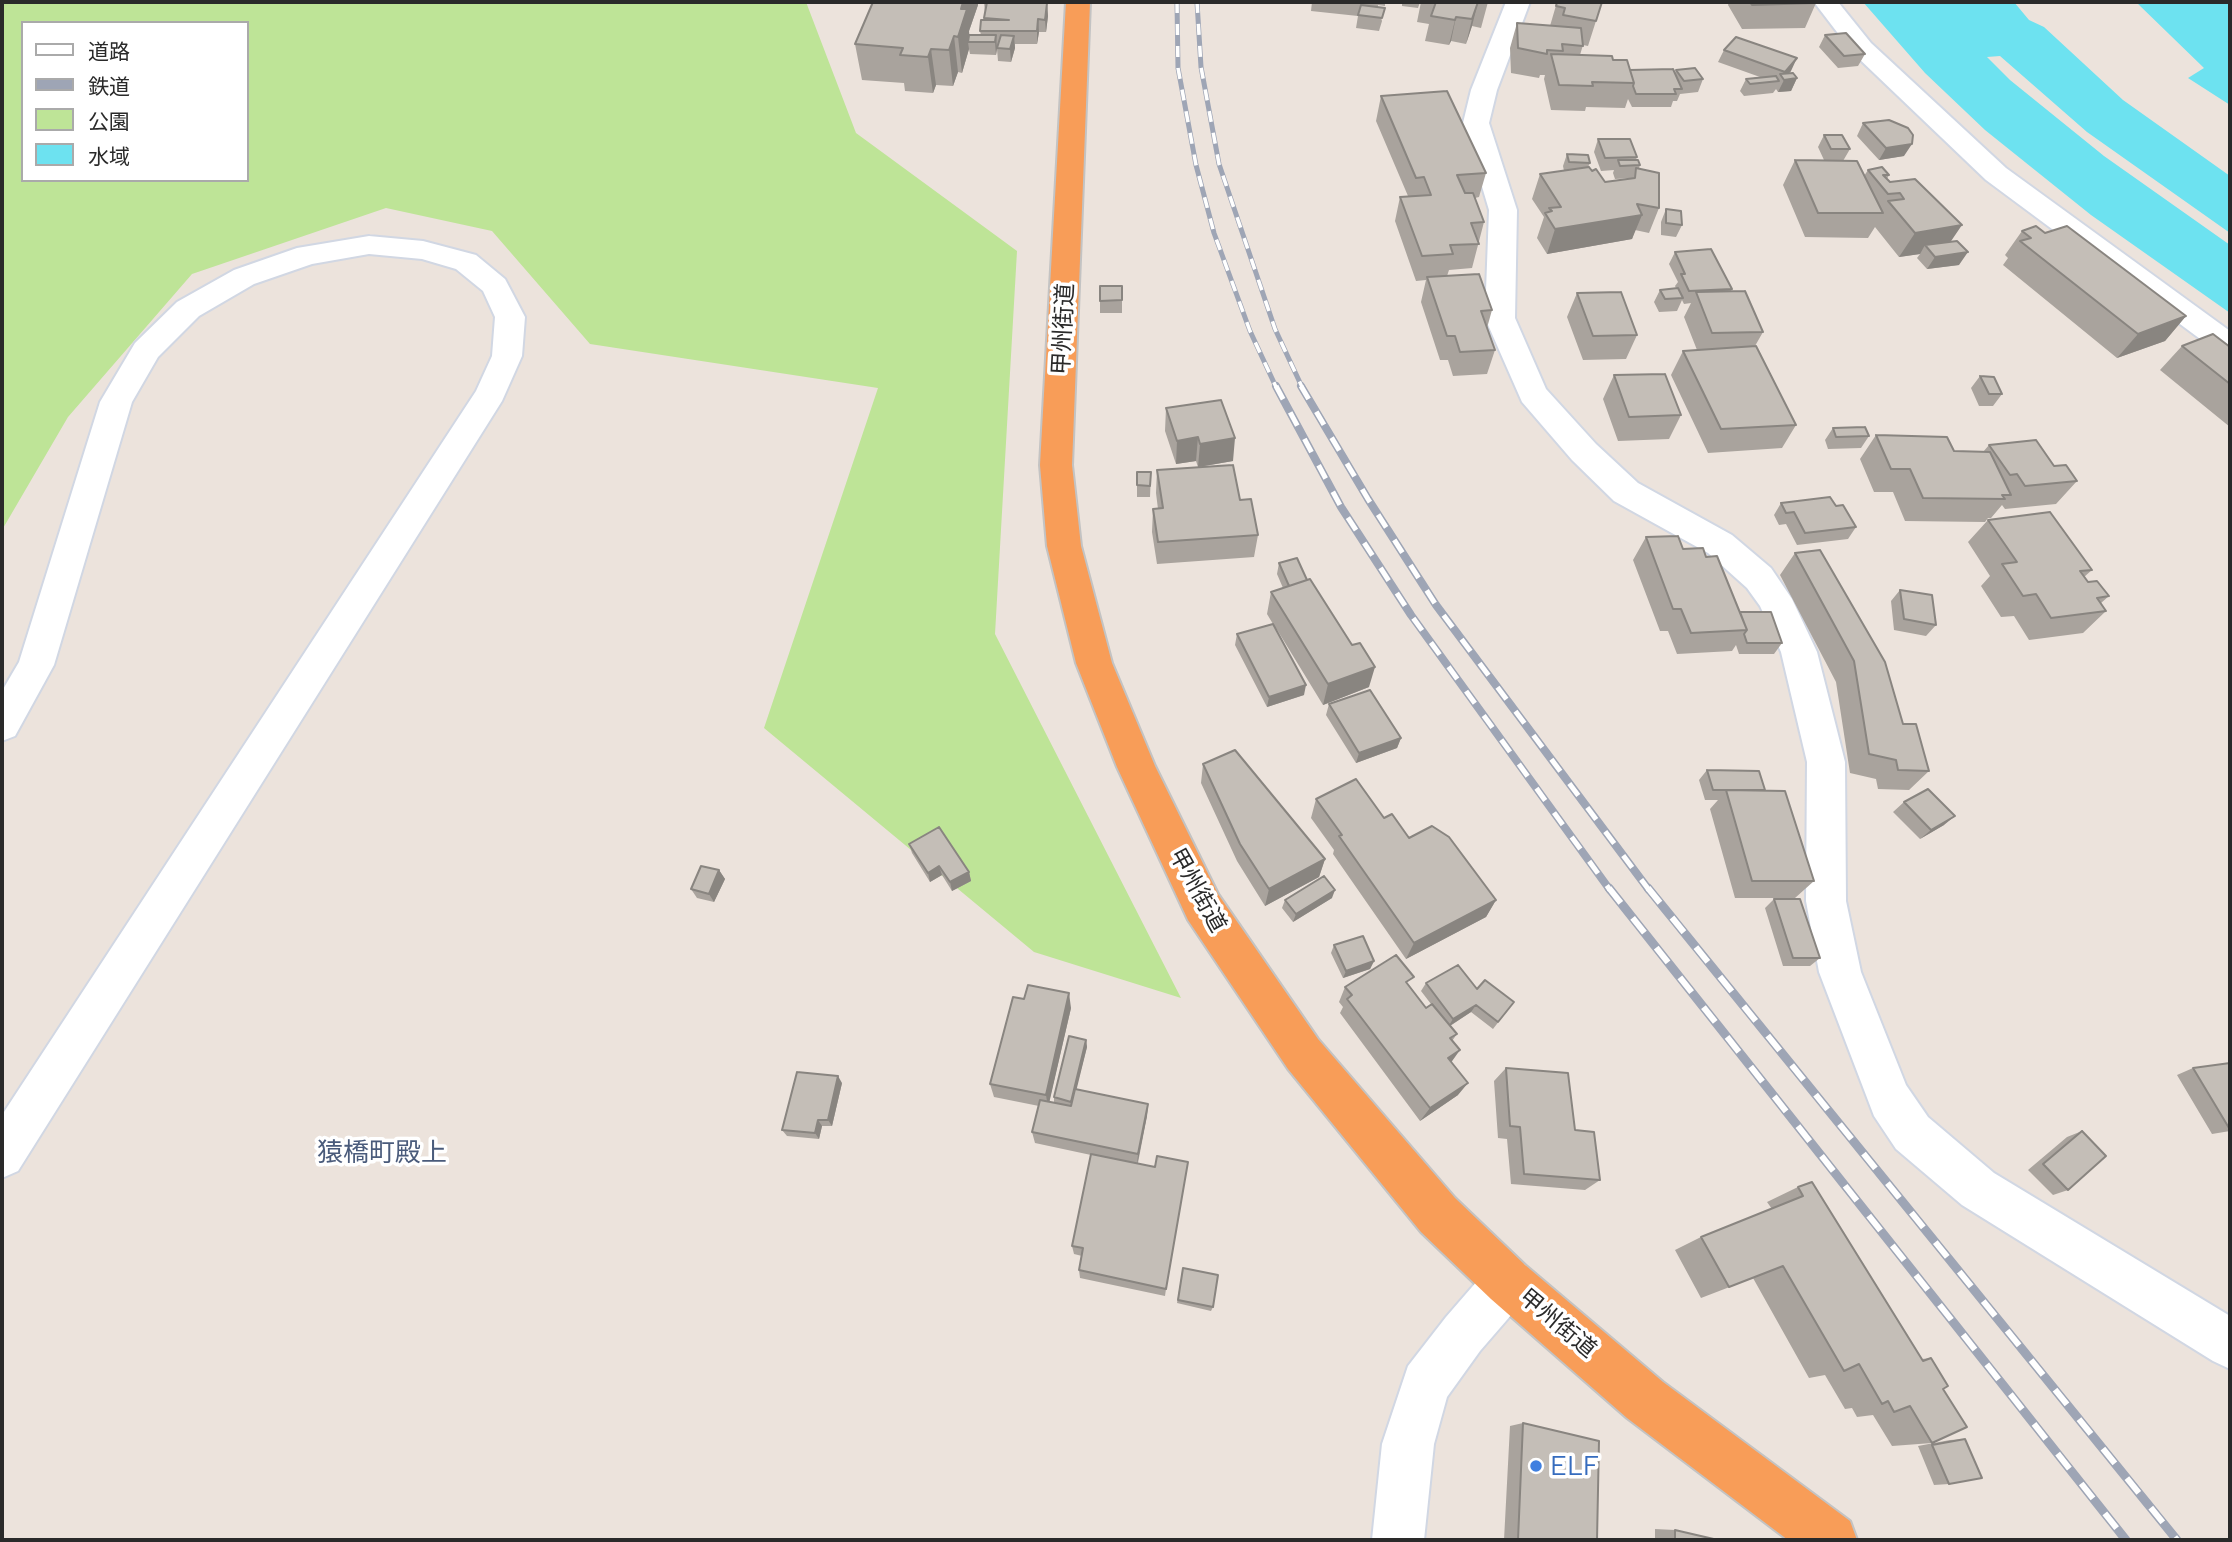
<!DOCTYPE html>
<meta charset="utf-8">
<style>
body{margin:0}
#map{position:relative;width:2232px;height:1542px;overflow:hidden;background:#ece3dc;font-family:Barlow,"Noto Sans JP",sans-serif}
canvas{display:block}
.frame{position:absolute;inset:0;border:4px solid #2a2a2a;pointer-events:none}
.legend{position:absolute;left:21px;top:21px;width:228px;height:161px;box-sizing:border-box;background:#fff;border:2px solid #aaa;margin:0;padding:9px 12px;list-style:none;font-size:21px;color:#2a2a2a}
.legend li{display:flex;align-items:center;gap:14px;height:35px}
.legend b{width:35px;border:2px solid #aaa}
</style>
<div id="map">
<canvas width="2232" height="1542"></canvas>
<div class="frame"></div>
<ul class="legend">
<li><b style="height:9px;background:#fff"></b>道路</li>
<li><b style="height:9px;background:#9ea5b5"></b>鉄道</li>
<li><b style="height:19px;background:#bee497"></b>公園</li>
<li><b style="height:19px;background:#6de2f0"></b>水域</li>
</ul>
</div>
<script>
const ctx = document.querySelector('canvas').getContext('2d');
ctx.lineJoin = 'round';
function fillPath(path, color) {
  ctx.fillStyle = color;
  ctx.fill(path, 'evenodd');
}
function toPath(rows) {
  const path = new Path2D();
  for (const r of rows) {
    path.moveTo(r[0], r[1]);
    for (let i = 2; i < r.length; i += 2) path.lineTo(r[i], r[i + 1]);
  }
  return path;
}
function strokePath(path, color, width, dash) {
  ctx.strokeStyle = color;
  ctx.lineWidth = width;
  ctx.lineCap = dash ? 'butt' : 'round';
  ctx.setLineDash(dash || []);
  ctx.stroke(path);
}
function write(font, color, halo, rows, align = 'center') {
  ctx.font = font + ' Barlow,"Noto Sans JP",sans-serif';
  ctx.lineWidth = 7;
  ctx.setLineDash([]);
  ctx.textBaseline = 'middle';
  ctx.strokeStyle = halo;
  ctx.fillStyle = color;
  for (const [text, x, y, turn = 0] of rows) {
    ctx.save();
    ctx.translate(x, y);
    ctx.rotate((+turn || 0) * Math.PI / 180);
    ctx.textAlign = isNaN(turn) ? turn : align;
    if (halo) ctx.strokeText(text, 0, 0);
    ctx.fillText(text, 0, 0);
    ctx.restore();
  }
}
fillPath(toPath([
 [2,2,806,2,856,133,1017,251,995,634,1181,998,1034,952,764,728,878,388,590,344,492,231,386,208,192,274,68,417,2,530],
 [23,23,247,23,247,180,23,180]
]), '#bee497');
fillPath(toPath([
 [1863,2,2014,2,2029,20,2044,27,2123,100,2230,176,2230,233,2087,132,2000,56,1987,57,2010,80,2104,156,2230,245,2230,313,2091,215,1985,130,1925,73],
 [2136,2,2230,2,2230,105,2188,78,2204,68]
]), '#6de2f0');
const minor = toPath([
 [1506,2,1530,2,1497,90,1489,123,1517,210,1515,318,1546,389,1596,444,1638,483,1732,535,1771,568,1792,599,1817,652,1845,762,1846,901,1861,972,1906,1085,1928,1117,1994,1173,2230,1316,2230,1369,2213,1361,1962,1205,1896,1149,1874,1116,1819,972,1806,901,1807,762,1781,652,1760,606,1747,588,1708,553,1614,501,1572,460,1522,402,1485,318,1489,210,1463,123,1471,90,1506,2],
 [1814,2,1838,2,1871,43,2006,168,2230,331,2230,356,2219,353,1986,180,1853,53,1814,2]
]);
const tertiary = toPath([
 [369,236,423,241,476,255,505,279,525,317,522,356,502,401,18,1171,2,1178,2,1115,476,391,492,356,495,317,483,291,456,269,422,259,369,254,312,264,254,284,199,316,158,357,132,402,54,665,15,736,2,741,2,691,19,662,100,402,135,343,177,302,234,270,297,248,369,236],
 [1508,1258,1525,1265,1532,1282,1525,1299,1480,1351,1447,1397,1434,1444,1424,1540,1372,1540,1382,1444,1408,1366,1446,1317,1491,1265,1508,1258]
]);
const trunk = toPath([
 [1066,2,1090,2,1072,465,1081,546,1112,663,1155,766,1218,894,1318,1039,1455,1198,1525,1265,1663,1382,1850,1521,1857,1540,1788,1540,1627,1418,1491,1299,1421,1232,1288,1069,1188,920,1117,767,1076,663,1047,546,1040,465,1066,2]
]);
strokePath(minor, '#d1d7e3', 4);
strokePath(tertiary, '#d1d7e3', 4);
strokePath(trunk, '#c3c3c3', 4);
fillPath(minor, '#fff');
fillPath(tertiary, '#fff');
fillPath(trunk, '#f89d58');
const railFar2 = toPath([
 [1177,2,1178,68,1196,165,1214,233,1250,331,1276,387],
 [1197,2,1201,67,1219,164,1275,329,1302,387]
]);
const railFar1 = toPath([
 [1276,386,1341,507,1411,615,1610,890],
 [1301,386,1368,499,1436,605,1649,890]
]);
const rail = toPath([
 [1609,888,2126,1540],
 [1648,888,2177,1540]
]);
strokePath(railFar2, '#9ea5b5', 5);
strokePath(railFar1, '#9ea5b5', 8);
strokePath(rail, '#9ea5b5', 9);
strokePath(railFar2, '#fff', 3.5, [11]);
strokePath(railFar1, '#fff', 5, [15]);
strokePath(rail, '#fff', 6, [19]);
fillPath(toPath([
 [873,2,978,2,978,5,969,31,969,35,981,35,980,31,984,20,985,12,984,2,1040,2,1040,3,1047,3,1048,16,1046,32,1039,32,1037,44,1015,44,1015,48,1011,62,998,61,997,49,996,55,970,54,969,49,962,73,958,72,953,86,936,85,933,93,905,91,904,83,862,80,855,44],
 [1312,2,1385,2,1385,6,1378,5,1378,7,1382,21,1379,31,1356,28,1358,16,1311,11],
 [1402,2,1420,2,1418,8,1402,6],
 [1421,2,1488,2,1481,28,1472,26,1466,44,1451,41,1449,45,1425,41,1429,24,1417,22],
 [1557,2,1602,2,1588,46,1583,45,1580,55,1613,60,1630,70,1675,73,1676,70,1703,79,1698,92,1680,94,1677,101,1673,101,1671,107,1632,107,1628,99,1625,108,1586,107,1585,111,1551,110,1544,79,1545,75,1540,75,1539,78,1511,73,1510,48,1517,23,1550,26],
 [1729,2,1815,2,1816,3,1805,28,1742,29,1728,5],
 [1825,35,1865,54,1858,66,1838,68,1819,47],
 [1724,50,1791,71,1789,73,1797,78,1791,91,1778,92,1776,89,1773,93,1744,96,1740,91,1746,79,1760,77,1718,62],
 [1381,96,1486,173,1479,197,1475,198,1484,222,1472,268,1449,270,1447,276,1492,310,1487,328,1495,350,1487,374,1453,376,1448,360,1440,360,1421,302,1426,280,1416,281,1395,221,1400,197,1408,196,1376,121],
 [1863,123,1904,156,1879,160,1857,136],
 [1824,135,1850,149,1843,161,1864,176,1868,170,1889,175,1887,179,1951,242,1959,265,1927,269,1917,258,1920,254,1899,257,1875,227,1868,238,1805,237,1783,185,1795,160,1824,160,1818,147],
 [1598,139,1637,157,1636,160,1640,165,1639,168,1659,208,1649,233,1635,230,1632,239,1547,254,1537,238,1544,217,1532,199,1540,174,1564,171,1563,166,1567,154,1590,163,1588,167,1605,182,1632,178,1615,179,1613,173,1614,170,1601,171,1594,152],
 [1666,209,1682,225,1676,237,1661,235,1661,222],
 [2022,231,2045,233,2186,316,2165,341,2117,358,2003,265,2008,258,2005,255],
 [1675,252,1732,289,1731,291,1763,332,1755,346,1796,425,1782,448,1708,453,1671,375,1683,351,1697,350,1684,317,1691,303,1684,304,1682,300,1677,311,1659,312,1654,302,1660,290,1676,288,1675,286,1678,282,1669,264],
 [1100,286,1122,286,1122,313,1100,313],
 [1577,293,1637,335,1626,359,1583,360,1567,317],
 [2182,346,2230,347,2230,427,2160,370],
 [1614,375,1681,415,1669,439,1618,441,1603,399],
 [1980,376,2002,394,1993,406,1979,406,1971,388],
 [1166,408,1233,461,1199,467,1240,500,1258,535,1254,557,1157,564,1152,532,1153,509,1158,509,1156,493,1157,470,1198,467,1196,461,1176,464,1165,431],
 [1833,428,1869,436,1861,448,1828,449,1825,440],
 [1876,435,1954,451,1983,452,1989,445,2054,466,2077,481,2056,504,2005,509,2002,505,1991,518,1988,518,1985,522,1905,521,1893,492,1874,492,1860,459],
 [1137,472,1151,472,1150,497,1137,497],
 [1781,503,1856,527,1848,539,1797,545,1786,524,1779,525,1774,515],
 [1988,520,2092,570,2084,577,2088,582,2109,596,2101,603,2106,611,2083,633,2029,640,2014,616,2001,617,1981,586,1990,576,1968,542],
 [1646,537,1706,557,1740,612,1782,643,1774,654,1739,654,1736,645,1732,651,1677,654,1668,631,1660,631,1633,560],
 [1795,553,1903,724,1929,771,1909,790,1878,789,1876,779,1850,773,1836,682,1780,575],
 [1279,563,1307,580,1369,687,1323,705,1276,628,1304,695,1267,707,1235,645,1237,634,1273,624,1267,614,1271,592,1283,588,1277,574],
 [1900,590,1936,625,1926,636,1894,630,1891,601],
 [1329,704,1401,738,1397,748,1356,763,1326,715],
 [1203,764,1325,859,1319,877,1265,906,1237,861,1201,783],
 [1707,770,1765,790,1814,881,1795,898,1735,898,1710,809,1718,800,1705,800,1699,780],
 [1316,799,1384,818,1409,838,1496,900,1486,917,1406,959,1333,854,1334,850,1311,818],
 [1904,802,1944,825,1920,839,1893,812],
 [909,844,969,872,971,881,952,891,942,875,930,882,912,853],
 [719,870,725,879,714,902,697,898,691,889],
 [1332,898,1293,922,1282,908,1285,900],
 [1774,899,1820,958,1810,966,1783,966,1765,908],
 [1334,945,1374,961,1370,969,1343,978,1331,953],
 [1426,983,1477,989,1514,1002,1493,1029,1471,1012,1450,1026,1457,1034,1452,1041,1451,1062,1458,1095,1420,1121,1340,1013,1343,1007,1339,1002,1345,987,1409,985,1426,1008,1431,1004,1421,991],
 [1071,1008,1049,1102,1054,1103,1054,1097,1086,1040,1087,1047,1076,1089,1148,1104,1147,1116,1138,1163,1166,1289,1165,1296,1080,1278,1079,1270,1082,1256,1074,1254,1072,1246,1091,1155,1035,1143,1032,1132,1039,1106,994,1097,990,1084],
 [2230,1063,2230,1131,2212,1134,2177,1075,2193,1068],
 [1506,1068,1575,1130,1600,1180,1585,1190,1511,1184,1507,1139,1498,1138,1494,1081],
 [842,1083,832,1126,822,1126,819,1139,787,1136,782,1130],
 [2082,1131,2068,1190,2053,1195,2028,1170,2067,1137],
 [1798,1187,1922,1359,1931,1358,1943,1389,1932,1443,1892,1446,1873,1415,1857,1417,1852,1408,1845,1409,1825,1375,1809,1378,1753,1278,1701,1298,1675,1250,1701,1237,1772,1209,1767,1202],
 [1182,1272,1213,1307,1211,1311,1177,1303],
 [1523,1423,1597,1540,1504,1540,1510,1426],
 [1965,1439,1949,1484,1934,1485,1918,1446,1950,1440],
 [1655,1529,1675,1530,1718,1540,1655,1540]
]), '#a9a39d');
fillPath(toPath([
 [963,2,978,2,978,5,969,31,970,42,968,42,969,49,962,73,958,37,961,9],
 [1478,2,1472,26,1466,44,1472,19],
 [1047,3,1048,16,1046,32,1045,20],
 [1456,17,1451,41,1449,45,1455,20],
 [1038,19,1039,32,1037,44,1037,31],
 [996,35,997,48,996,55,995,42],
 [954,36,958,72,953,86,949,50],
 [1014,36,1015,48,1011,62,1010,49],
 [931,49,936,85,933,93,928,57],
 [1797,58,1791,71,1784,79,1782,77,1785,72],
 [1797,78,1791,91,1778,92,1784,80],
 [1912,144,1904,156,1879,160,1886,148],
 [1642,215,1632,239,1547,254,1555,229],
 [1962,225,1945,250,1925,245,1920,254,1899,257,1915,233],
 [1968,252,1959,265,1927,269,1935,257],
 [2186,316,2165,341,2117,358,2138,334],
 [1198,437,1196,461,1176,464,1177,441],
 [1235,438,1233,461,1198,467,1200,444],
 [1375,667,1369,687,1323,705,1328,684],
 [1306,685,1304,695,1267,707,1269,697],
 [1401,738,1397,748,1356,763,1359,753],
 [1955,816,1944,825,1920,839,1931,830],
 [1325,859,1319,877,1265,906,1269,889],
 [939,866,942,875,930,882,928,873],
 [719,870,725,879,714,902,709,894],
 [969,872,971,881,952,891,950,882],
 [1335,890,1332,898,1293,922,1296,914],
 [1496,900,1486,917,1406,959,1414,943],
 [1374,961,1370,969,1343,978,1346,971],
 [1069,993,1071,1008,1048,1108,1046,1095],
 [1476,1005,1471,1012,1448,1027,1453,1019],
 [1086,1040,1087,1047,1072,1108,1071,1102],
 [1460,1050,1450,1064,1448,1058],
 [838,1076,842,1083,832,1126,828,1120],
 [1468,1083,1458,1095,1420,1121,1430,1108],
 [1148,1104,1147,1116,1137,1165,1138,1154],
 [818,1120,822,1126,819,1139,815,1133]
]), '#898580');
const building = toPath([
 [873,2,963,2,961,9,967,9,958,37,954,36,949,50,931,49,928,57,900,55,903,48,855,44,873,2],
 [987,2,1047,3,1045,20,1038,19,1037,31,980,31,981,20,1009,20,984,18,987,2],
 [1436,2,1478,2,1472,19,1456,17,1455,20,1431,16,1436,2],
 [1557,2,1602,2,1596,21,1563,15,1565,8,1556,6,1557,2],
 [1750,2,1815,2,1816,3,1752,5,1750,2],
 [1361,5,1385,8,1382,18,1358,15,1361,5],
 [1517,23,1581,28,1583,46,1562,44,1563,51,1547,50,1547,54,1518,48,1517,23],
 [1846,33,1865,54,1844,56,1825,35,1846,33],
 [969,35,996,35,995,42,968,42,969,35],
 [1001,35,1014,36,1010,49,997,48,1001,35],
 [1736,37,1797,58,1785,72,1724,50,1736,37],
 [1551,54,1612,56,1613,60,1627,60,1634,83,1592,82,1593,86,1559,85,1551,54],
 [1695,68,1703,79,1684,81,1676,70,1695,68],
 [1673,69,1682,89,1674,89,1676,94,1636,94,1633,86,1634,83,1630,70,1673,69],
 [1793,73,1797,78,1784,80,1780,74,1793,73],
 [1776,76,1779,81,1750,84,1746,79,1776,76],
 [1447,91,1486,173,1457,175,1465,193,1473,193,1484,222,1471,223,1479,244,1450,245,1453,254,1422,256,1400,197,1431,195,1424,177,1416,178,1381,96,1447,91],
 [1889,120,1908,128,1913,135,1912,144,1886,148,1863,123,1889,120],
 [1824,135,1842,135,1850,149,1831,149,1824,135],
 [1598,139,1630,139,1637,157,1605,158,1598,139],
 [1567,154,1588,155,1590,163,1569,162,1567,154],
 [1618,160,1638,160,1640,165,1620,166,1618,160],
 [1795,160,1857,161,1883,213,1818,213,1795,160],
 [1589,167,1592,171,1596,169,1605,182,1635,178,1636,168,1659,173,1659,208,1637,204,1642,215,1555,229,1545,213,1552,211,1549,208,1561,207,1540,174,1589,167],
 [1882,167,1889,175,1883,175,1890,182,1915,179,1962,225,1915,233,1888,201,1904,199,1900,193,1888,194,1868,170,1882,167],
 [1666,209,1681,211,1682,225,1666,223,1666,209],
 [2036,226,2045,233,2067,226,2186,316,2138,334,2020,241,2031,238,2022,231,2036,226],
 [1957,241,1968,252,1935,257,1925,245,1957,241],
 [1711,249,1732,289,1689,291,1681,274,1685,274,1675,252,1711,249],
 [1479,274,1492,310,1481,311,1495,350,1460,352,1455,336,1447,336,1427,277,1479,274],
 [1100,286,1122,286,1122,300,1100,301,1100,286],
 [1678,288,1683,298,1665,299,1660,290,1678,288],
 [1745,291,1763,332,1712,333,1696,292,1745,291],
 [1621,292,1637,335,1593,336,1577,293,1621,292],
 [2213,334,2230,347,2230,384,2182,346,2213,334],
 [1756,346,1796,425,1721,429,1683,351,1756,346],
 [1665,374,1681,415,1629,417,1614,375,1665,374],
 [1980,376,1994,377,2002,394,1989,394,1980,376],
 [1221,400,1235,438,1200,444,1198,437,1177,441,1166,408,1221,400],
 [1865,427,1869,436,1836,437,1833,428,1865,427],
 [1876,435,1947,437,1954,451,1990,452,2011,495,2002,495,2005,499,1923,498,1910,469,1891,469,1876,435],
 [2036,440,2054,466,2066,465,2077,481,2025,486,2017,474,2010,475,1989,445,2036,440],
 [1233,465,1240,500,1251,499,1258,535,1158,542,1153,509,1163,508,1157,470,1233,465],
 [1137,472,1151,472,1150,486,1137,485,1137,472],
 [1830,497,1836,506,1843,505,1856,527,1805,533,1794,512,1786,513,1781,503,1830,497],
 [2050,512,2092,570,2080,571,2088,582,2097,581,2109,596,2097,598,2106,611,2051,618,2036,594,2023,596,2002,564,2017,562,1988,520,2050,512],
 [1678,536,1683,549,1703,548,1706,557,1717,556,1747,630,1691,633,1681,609,1673,609,1646,537,1678,536],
 [1820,550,1885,662,1903,724,1916,724,1929,771,1898,770,1896,760,1869,754,1854,661,1795,553,1820,550],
 [1297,558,1307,580,1289,586,1279,563,1297,558],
 [1310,579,1352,645,1360,643,1375,667,1328,684,1271,592,1310,579],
 [1900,590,1932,595,1936,625,1904,619,1900,590],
 [1740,612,1771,612,1782,643,1747,643,1744,634,1747,630,1740,612],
 [1273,624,1306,685,1269,697,1237,634,1273,624],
 [1370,690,1401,738,1359,753,1329,704,1370,690],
 [1235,750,1325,859,1269,889,1240,844,1203,764,1235,750],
 [1707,770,1759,771,1765,790,1713,790,1707,770],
 [1356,779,1384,818,1392,814,1409,838,1432,826,1449,837,1496,900,1414,943,1339,836,1342,835,1316,799,1356,779],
 [1928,789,1955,816,1931,830,1904,802,1928,789],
 [1726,790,1785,791,1814,881,1752,881,1726,790],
 [939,827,969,872,950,882,939,866,928,873,909,844,939,827],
 [701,866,719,870,709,894,691,889,701,866],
 [1324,876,1335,890,1296,914,1285,900,1324,876],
 [1774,899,1800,899,1820,958,1793,958,1774,899],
 [1363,936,1374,961,1346,971,1334,945,1363,936],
 [1396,955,1414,977,1406,982,1426,1008,1432,1004,1457,1034,1450,1038,1460,1050,1448,1058,1468,1083,1430,1108,1347,999,1352,995,1345,987,1396,955],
 [1458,965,1477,989,1485,980,1514,1002,1498,1022,1476,1005,1453,1019,1426,983,1458,965],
 [1028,985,1069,993,1046,1095,990,1084,1013,997,1024,999,1028,985],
 [1069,1036,1086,1040,1071,1102,1054,1097,1069,1036],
 [2230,1063,2230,1128,2229,1128,2193,1068,2230,1063],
 [1506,1068,1568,1073,1575,1130,1594,1132,1600,1180,1524,1174,1520,1127,1510,1126,1506,1068],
 [797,1072,838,1076,828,1120,818,1120,815,1133,782,1130,797,1072],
 [1075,1089,1148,1104,1138,1154,1032,1132,1040,1100,1071,1106,1075,1089],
 [2082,1131,2106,1156,2068,1190,2043,1164,2082,1131],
 [1091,1154,1155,1167,1157,1156,1188,1162,1166,1289,1079,1270,1083,1248,1072,1246,1091,1154],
 [1812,1182,1923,1361,1931,1358,1948,1386,1943,1389,1967,1427,1932,1443,1910,1406,1894,1412,1888,1401,1882,1404,1859,1364,1844,1371,1783,1266,1729,1287,1701,1237,1803,1196,1798,1187,1812,1182],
 [1183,1268,1218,1275,1213,1307,1178,1300,1183,1268],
 [1523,1423,1599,1441,1597,1540,1518,1540,1523,1423],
 [1965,1439,1982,1478,1949,1484,1932,1445,1965,1439],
 [1675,1530,1718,1540,1675,1540,1675,1530]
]);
fillPath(building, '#c4beb7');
strokePath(building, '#898580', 2);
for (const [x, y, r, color] of [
 [1536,1466,7,"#3f7fe0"]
]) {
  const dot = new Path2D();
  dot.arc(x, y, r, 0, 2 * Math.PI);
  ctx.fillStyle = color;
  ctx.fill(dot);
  strokePath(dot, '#fff', 2.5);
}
write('23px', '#2a2a2a', '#fff', [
 ["甲州街道",1063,329,-87],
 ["甲州街道",1198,890,61],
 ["甲州街道",1558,1323,40]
]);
write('26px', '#4a5b7b', '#fff', [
 ["猿橋町殿上",382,1152]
]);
write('28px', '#366cbe', '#fff', [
 ["ELF",1550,1466]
], 'left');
</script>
